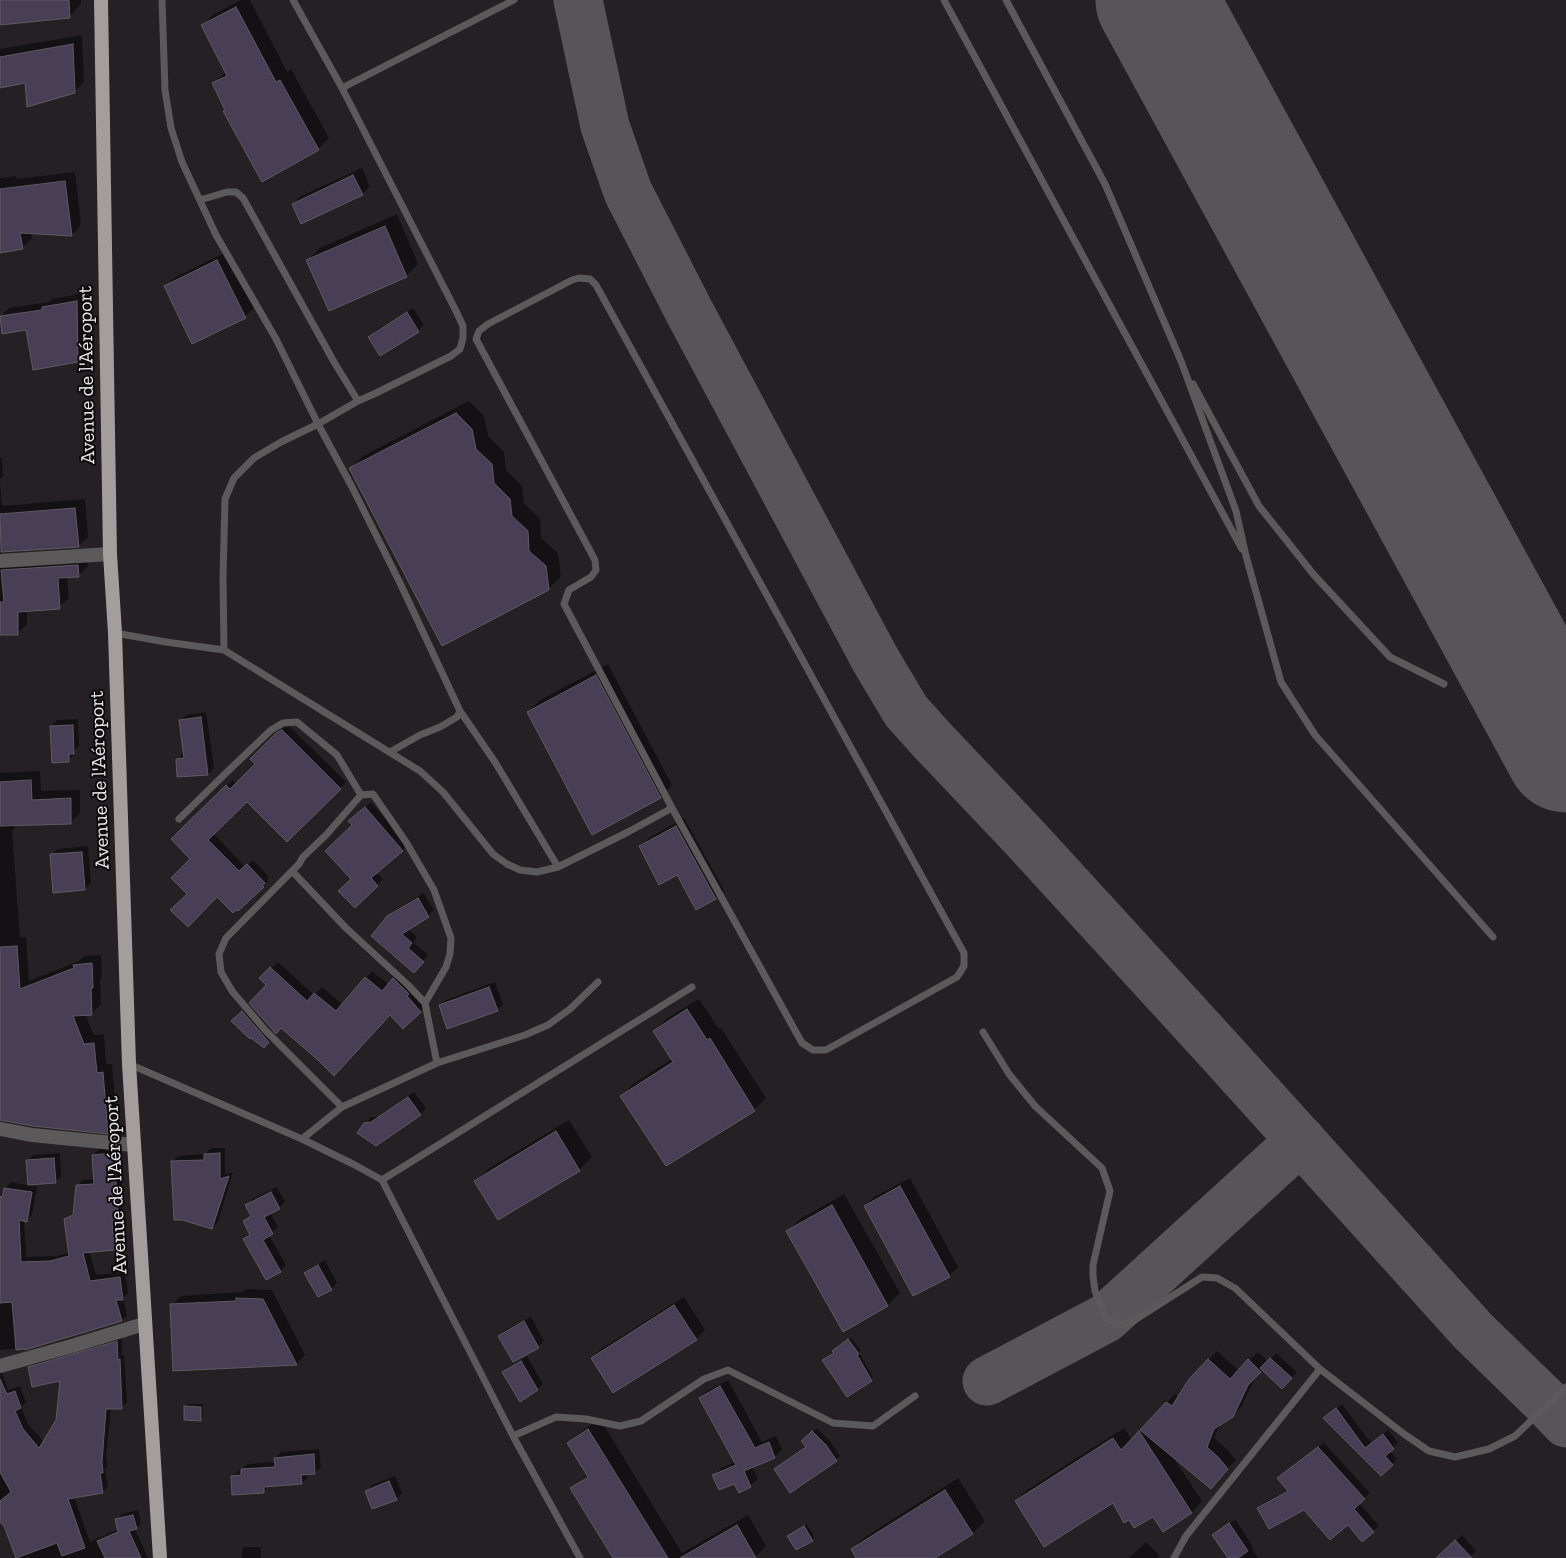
<!DOCTYPE html>
<meta charset="utf-8">
<style>
body{margin:0}
canvas{display:block;background:#242023}
</style>
<canvas width="1566" height="1558"></canvas>
<script>
const ctx = document.querySelector('canvas').getContext('2d');
ctx.lineJoin = 'round';
function fillPath(path, color) {
  ctx.fillStyle = color;
  ctx.fill(path, 'evenodd');
}
function toPath(rows) {
  const path = new Path2D();
  for (const r of rows) {
    path.moveTo(r[0], r[1]);
    for (let i = 2; i < r.length; i += 2) path.lineTo(r[i], r[i + 1]);
  }
  return path;
}
function strokePath(path, color, width, dash) {
  ctx.strokeStyle = color;
  ctx.lineWidth = width;
  ctx.lineCap = dash ? 'butt' : 'round';
  ctx.setLineDash(dash || []);
  ctx.stroke(path);
}
function write(font, color, halo, rows, align = 'center') {
  ctx.font = font + ' "Zilla Slab",serif';
  ctx.lineWidth = 4;
  ctx.setLineDash([]);
  ctx.textBaseline = 'middle';
  ctx.strokeStyle = halo;
  ctx.fillStyle = color;
  for (const [text, x, y, turn = 0] of rows) {
    ctx.save();
    ctx.translate(x, y);
    ctx.rotate((+turn || 0) * Math.PI / 180);
    ctx.textAlign = isNaN(turn) ? turn : align;
    if (halo) ctx.strokeText(text, 0, 0);
    ctx.fillText(text, 0, 0);
    ctx.restore();
  }
}
fillPath(toPath([
 [0,0,81,0,81,4,69,17,0,24],
 [241,0,250,0,287,72,291,69,329,138,318,149,226,109,214,84,226,72,203,25,214,14],
 [82,35,84,82,75,91,26,82,0,86,0,49],
 [362,168,370,186,362,194,293,204,301,196],
 [75,172,81,225,72,235,31,233,32,238,22,248,0,251,0,178,16,176,17,179],
 [397,214,418,264,406,276,308,260,320,248],
 [226,252,254,308,245,317,165,287,174,278],
 [85,293,86,353,77,361,27,329,0,317,9,308,49,302,52,299],
 [413,308,424,325,418,331,370,337,375,331],
 [469,401,484,416,488,436,504,452,506,470,522,486,524,503,540,519,541,538,558,553,561,577,548,589,351,468,363,456],
 [0,458,2,458,3,476,0,479],
 [0,481,2,506,85,499,88,537,78,546,0,551,2,557,87,556,88,566,79,575,67,576,69,598,59,607,27,610,27,624,18,633,0,633],
 [608,664,672,785,660,797,528,712,540,700],
 [206,712,214,768,208,774,177,760,183,754,185,754,181,721,186,715],
 [78,719,79,746,74,751,74,755,68,761,51,726,57,720],
 [288,725,346,782,287,841,247,800,213,833,245,867,253,860,269,877,267,880,268,881,238,910,217,896,189,894,192,859,173,839,233,780,237,785,257,764,252,759,283,728],
 [40,771,41,791,80,790,80,813,71,822,14,824,15,828,12,831,20,938,26,937,29,981,79,961,84,956,101,955,102,977,100,979,101,1004,92,1014,85,1014,94,1035,104,1034,106,1064,112,1064,117,1123,107,1132,0,1119,0,773],
 [371,802,408,845,376,872,383,879,355,907,353,879,354,825,356,815],
 [684,818,724,890,715,898,697,908,678,874,640,847,649,838],
 [88,846,91,883,85,889,51,855,57,849],
 [423,893,434,910,428,916,407,929,417,937,413,942,428,955,419,966,388,917,394,911],
 [278,962,314,995,322,987,343,1005,372,971,389,985,400,973,414,987,413,988,427,1004,403,1027,390,1014,341,1068,261,978],
 [495,982,503,1004,497,1010,440,1006,446,1000],
 [699,999,719,1029,721,1028,766,1098,754,1110,666,1164,622,1096,633,1084,672,1059,655,1031,666,1019],
 [245,1009,271,1039,264,1047,233,1021],
 [414,1092,426,1108,421,1114,376,1144,365,1124,371,1117,378,1117],
 [569,1120,592,1157,579,1170,499,1219,476,1181,488,1169],
 [119,1148,123,1204,121,1216,117,1220,120,1243,114,1248,89,1251,96,1275,125,1272,128,1293,123,1298,127,1315,122,1320,25,1348,0,1350,0,1195,11,1182,37,1187,32,1215,26,1221,24,1220,26,1257,57,1256,70,1252,65,1220,74,1212,77,1185,83,1180,95,1179,93,1155,99,1149],
 [211,1148,225,1148,225,1174,233,1172,218,1222,212,1228,172,1162,178,1156,205,1154],
 [60,1153,61,1176,56,1182,27,1161,33,1155],
 [910,1178,958,1267,949,1276,865,1206,874,1197],
 [277,1187,285,1202,279,1208,270,1213,278,1227,269,1235,286,1265,280,1271,245,1239,250,1233,244,1221,251,1214,247,1205,252,1199],
 [844,1194,900,1293,888,1305,843,1330,788,1231,800,1219],
 [325,1260,337,1283,331,1289,306,1273,311,1268],
 [247,1289,272,1290,305,1355,296,1364,175,1370,172,1305,181,1296,243,1292],
 [684,1297,705,1330,696,1339,592,1358,601,1349],
 [531,1317,544,1341,538,1347,500,1336,505,1330],
 [122,1337,122,1355,124,1355,127,1402,121,1408,111,1408,106,1456,108,1466,105,1469,108,1487,102,1492,74,1497,90,1542,119,1529,117,1520,122,1514,138,1510,141,1523,135,1529,148,1558,20,1558,5,1525,0,1520,0,1476,4,1472,0,1473,0,1367,8,1390,20,1386,26,1402,21,1407,28,1424,44,1442,57,1420,61,1379,30,1368,35,1362],
 [851,1338,861,1350,859,1352,873,1377,871,1380,835,1352,836,1348],
 [1217,1351,1239,1371,1258,1352,1268,1362,1276,1353,1297,1372,1288,1381,1263,1369,1256,1375,1242,1406,1233,1416,1221,1423,1214,1438,1228,1450,1236,1460,1211,1487,1173,1457,1202,1501,1192,1512,1163,1530,1153,1515,1113,1501,1016,1501,1027,1490,1124,1428,1132,1440,1175,1394,1179,1397,1190,1379],
 [527,1356,543,1384,538,1389,504,1373,509,1367],
 [728,1380,762,1442,776,1436,782,1449,775,1457,752,1466,758,1479,750,1486,714,1475,721,1468,736,1462,700,1399,707,1391],
 [188,1404,203,1404,203,1417,201,1419,186,1407],
 [1342,1404,1371,1443,1388,1430,1398,1443,1389,1451,1397,1459,1381,1475,1324,1418],
 [600,1419,682,1553,748,1515,766,1546,754,1558,614,1558,571,1489,588,1474,569,1443,580,1432],
 [817,1428,830,1441,840,1456,836,1460,775,1469,807,1446,803,1441],
 [1324,1443,1370,1493,1359,1503,1379,1526,1362,1540,1348,1523,1304,1508,1258,1508,1263,1503,1288,1490,1284,1473],
 [319,1449,321,1467,315,1472,307,1473,308,1477,302,1483,269,1486,263,1492,232,1476,248,1464,275,1462,275,1458,281,1452],
 [395,1476,402,1493,396,1499,367,1491,372,1485],
 [958,1478,985,1521,973,1533,933,1558,858,1558,852,1549,865,1537],
 [1235,1519,1252,1545,1251,1546,1258,1558,1229,1558,1214,1535],
 [807,1524,814,1537,812,1540,789,1536],
 [1462,1535,1476,1551,1469,1558,1438,1558],
 [1146,1542,1159,1555,1157,1558,1129,1558],
 [244,1547,261,1547,261,1558,242,1558,242,1550]
]), '#0007');
strokePath(toPath([
 [578,0,605,126,628,192,690,313,875,659,906,711,932,740,1024,837,1218,1049,1473,1331,1548,1404,1566,1423],
 [987,1381,1106,1318,1301,1140]
]), '#585458', 49);
strokePath(toPath([
 [1156,0,1566,752]
]), '#585458', 121);
const building = toPath([
 [0,0,69,0,70,18,0,25,0,0],
 [236,7,276,82,280,80,319,150,262,182,223,111,225,110,212,83,227,76,201,25,236,7],
 [73,44,75,93,27,107,25,83,0,88,0,57,73,44],
 [353,175,363,195,301,224,292,204,353,175],
 [65,181,72,236,20,233,23,249,0,253,0,189,65,181],
 [385,226,407,277,329,311,306,260,385,226],
 [217,260,246,318,192,344,164,286,217,260],
 [77,301,78,362,33,370,26,330,2,334,0,316,42,310,42,307,77,301],
 [407,312,419,332,380,356,368,337,407,312],
 [456,413,472,429,476,449,492,464,494,483,510,499,512,516,528,531,529,551,546,566,549,590,442,646,349,468,456,413],
 [75,508,79,547,1,552,0,514,75,508],
 [78,565,79,577,58,578,60,609,18,612,18,635,0,635,0,602,4,602,1,570,78,565],
 [596,675,661,798,592,835,527,712,596,675],
 [201,717,208,775,177,777,176,759,184,758,179,720,201,717],
 [73,725,74,754,69,754,69,762,52,763,50,726,73,725],
 [282,730,341,789,287,842,247,802,208,840,239,871,247,864,265,883,262,886,264,887,238,911,236,910,233,913,217,897,188,927,170,910,187,894,171,878,190,859,171,839,226,785,230,789,255,764,250,759,276,733,282,730],
 [31,780,32,800,71,798,71,824,0,826,0,782,31,780],
 [365,807,403,851,371,878,378,886,355,908,338,891,351,879,325,851,352,825,348,821,365,807],
 [676,826,716,899,696,910,677,875,659,885,639,846,676,826],
 [82,852,85,890,53,893,50,854,82,852],
 [418,898,429,917,402,934,412,943,408,948,424,962,414,973,371,936,387,916,418,898],
 [17,946,20,989,74,968,73,965,92,963,93,988,91,988,92,1015,73,1016,84,1044,94,1043,97,1073,103,1072,108,1134,33,1126,0,1120,0,947,17,946],
 [270,967,307,1001,314,993,336,1011,365,977,382,991,393,978,409,994,407,996,421,1012,403,1029,390,1015,334,1076,318,1060,281,1028,276,1034,249,1003,266,985,259,978,270,967],
 [489,987,498,1011,447,1029,439,1005,489,987],
 [687,1009,707,1040,710,1038,755,1111,666,1166,620,1096,673,1062,653,1031,687,1009],
 [242,1011,269,1042,264,1048,251,1038,250,1039,231,1021,242,1011],
 [408,1097,421,1115,376,1146,357,1133,364,1123,371,1122,408,1097],
 [556,1131,580,1171,498,1220,474,1181,556,1131],
 [114,1153,118,1210,116,1223,112,1223,115,1250,83,1253,90,1281,120,1277,123,1300,116,1300,122,1321,25,1350,24,1349,16,1350,12,1302,0,1303,0,1196,2,1197,4,1188,32,1192,27,1222,19,1220,21,1262,50,1261,69,1256,64,1219,73,1215,76,1185,94,1184,92,1155,114,1153],
 [220,1153,220,1179,229,1176,212,1229,182,1220,174,1220,171,1161,204,1160,204,1154,220,1153],
 [54,1158,56,1183,28,1185,26,1160,54,1158],
 [900,1186,950,1277,913,1296,864,1206,900,1186],
 [271,1192,280,1209,264,1217,273,1234,263,1240,281,1272,266,1280,243,1239,250,1235,243,1221,251,1216,245,1205,271,1192],
 [832,1205,888,1306,843,1332,786,1231,832,1205],
 [318,1265,332,1290,318,1297,304,1273,318,1265],
 [236,1298,263,1299,297,1365,173,1371,170,1304,236,1301,236,1298],
 [674,1305,697,1340,613,1393,591,1358,674,1305],
 [524,1321,539,1348,513,1362,498,1336,524,1321],
 [848,1339,859,1354,857,1355,872,1381,847,1397,822,1360,834,1353,832,1351,848,1339],
 [117,1341,118,1360,120,1359,122,1409,106,1409,102,1462,103,1473,100,1473,103,1493,68,1499,85,1548,62,1556,57,1543,16,1558,4,1526,0,1522,0,1501,11,1492,0,1472,0,1379,7,1394,15,1391,21,1408,15,1411,23,1429,39,1448,56,1420,60,1381,32,1387,28,1367,117,1341],
 [1270,1358,1292,1378,1282,1389,1260,1368,1270,1358],
 [1208,1359,1230,1379,1248,1359,1261,1372,1248,1385,1233,1417,1214,1429,1207,1447,1219,1458,1228,1469,1211,1489,1140,1430,1166,1402,1172,1406,1189,1379,1208,1359],
 [521,1361,538,1390,520,1402,502,1372,521,1361],
 [720,1386,755,1448,769,1442,775,1458,744,1471,751,1487,739,1493,734,1484,719,1490,712,1475,736,1465,699,1398,720,1386],
 [184,1406,201,1407,201,1421,184,1420,184,1406],
 [1336,1408,1365,1448,1383,1434,1394,1449,1385,1456,1393,1465,1381,1476,1323,1418,1336,1408],
 [588,1429,668,1558,613,1558,570,1488,588,1477,567,1443,588,1429],
 [812,1431,826,1445,837,1461,790,1493,774,1469,806,1447,801,1441,812,1431],
 [1139,1431,1192,1513,1163,1532,1153,1517,1134,1528,1129,1520,1124,1523,1113,1503,1044,1547,1015,1501,1113,1438,1121,1450,1139,1431],
 [1318,1447,1365,1499,1354,1509,1374,1532,1362,1542,1348,1525,1330,1540,1304,1510,1269,1529,1257,1508,1288,1491,1277,1478,1318,1447],
 [314,1454,315,1474,301,1475,302,1484,264,1487,264,1493,232,1495,231,1476,241,1475,241,1469,275,1467,274,1458,314,1454],
 [389,1481,397,1500,372,1509,365,1491,389,1481],
 [945,1490,973,1534,935,1558,856,1558,851,1549,945,1490],
 [133,1515,137,1529,129,1531,141,1558,105,1558,97,1541,118,1532,115,1519,133,1515],
 [1229,1523,1248,1551,1238,1558,1228,1558,1212,1535,1229,1523],
 [737,1525,756,1558,680,1558,737,1525],
 [804,1526,813,1541,796,1550,787,1536,804,1526],
 [1455,1540,1472,1558,1436,1558,1455,1540]
]);
fillPath(building, '#483e56');
strokePath(building, '#5d5b61', 1);
strokePath(toPath([
 [162,0,165,90,171,128,182,162,216,235,276,339,318,424,352,487,400,583,460,711,495,762,558,867],
 [293,0,342,88,514,0],
 [944,0,1242,549],
 [1006,0,1105,184,1181,361,1236,511,1246,556,1281,682,1315,735,1493,937],
 [200,200,227,192,236,192,243,198,334,362,358,401],
 [1193,384,1259,506,1314,575,1390,657,1444,684],
 [115,633,166,642,224,650,420,771,443,792,493,854,507,864,520,870,537,872,558,867,628,832,672,808,564,604,569,590,591,577,596,570,595,560,476,339,479,331,488,324,572,280,579,278,590,279,596,285,964,953,964,966,957,977,826,1050,813,1050,802,1043,672,808],
 [224,650,223,577,225,499,234,478,254,458,281,442,318,424,358,401,374,394,451,356,460,349,463,338,463,326,456,311,342,88],
 [390,752,420,735,440,727,457,717,460,711],
 [179,819,228,771,271,730,283,723,297,722,337,755,361,795,373,794,406,842,434,890,451,938,450,954,446,967,425,1003],
 [292,871,346,928,408,985,425,1003,437,1063],
 [983,1032,1009,1074,1035,1106,1102,1168,1110,1191,1093,1265,1093,1276,1095,1291,1106,1318,1120,1325,1130,1323,1202,1277,1217,1278,1235,1288,1320,1369,1404,1434,1429,1451,1455,1457,1489,1449,1515,1436,1566,1387],
 [129,1064,302,1139,355,1165,382,1180,513,1436,580,1558],
 [342,1107,265,1030,232,991,221,972,219,954,226,938,299,864,303,857,327,834,361,795],
 [302,1139,342,1107,437,1063,525,1035,548,1025,570,1009,598,982],
 [382,1180,692,987],
 [513,1436,556,1417,586,1419,620,1426,641,1421,704,1379,728,1370,833,1423,873,1426,915,1396],
 [1174,1558,1186,1536,1320,1369]
]), '#5c595a', 7);
strokePath(toPath([
 [0,561,110,554],
 [0,1129,32,1135,133,1145],
 [0,1366,72,1346,144,1324]
]), '#5c595a', 14);
strokePath(toPath([
 [101,0,110,554,115,633,129,1064,160,1558]
]), '#a49d9d', 14);
write('20px', '#ece9eb', '#0c0a0b', [
 ["Avenue de l'Aéroport",87,375,-91],
 ["Avenue de l'Aéroport",100,780,-92],
 ["Avenue de l'Aéroport",116,1185,-93]
]);
</script>
